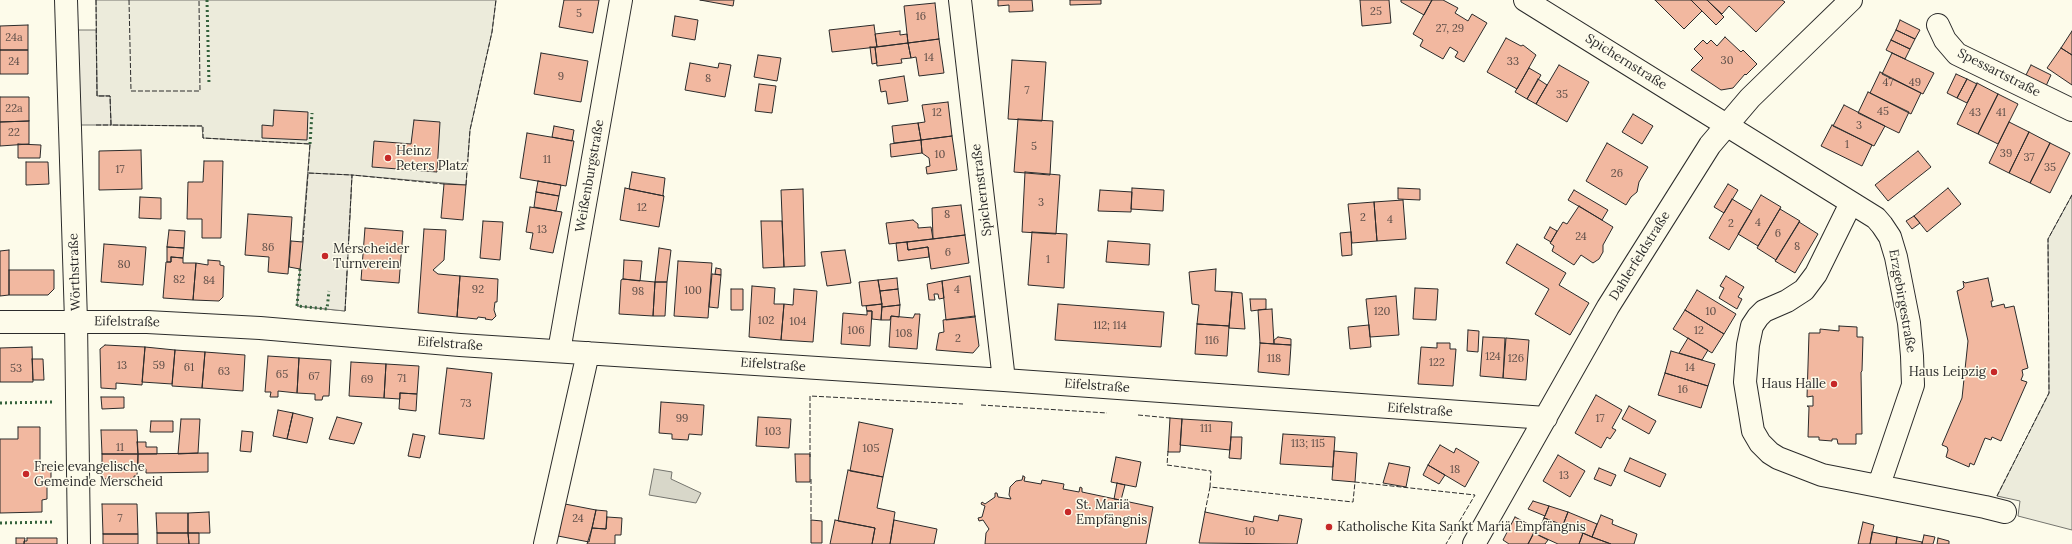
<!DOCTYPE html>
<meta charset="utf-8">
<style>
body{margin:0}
canvas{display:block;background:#fdfbea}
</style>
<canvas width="2072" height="544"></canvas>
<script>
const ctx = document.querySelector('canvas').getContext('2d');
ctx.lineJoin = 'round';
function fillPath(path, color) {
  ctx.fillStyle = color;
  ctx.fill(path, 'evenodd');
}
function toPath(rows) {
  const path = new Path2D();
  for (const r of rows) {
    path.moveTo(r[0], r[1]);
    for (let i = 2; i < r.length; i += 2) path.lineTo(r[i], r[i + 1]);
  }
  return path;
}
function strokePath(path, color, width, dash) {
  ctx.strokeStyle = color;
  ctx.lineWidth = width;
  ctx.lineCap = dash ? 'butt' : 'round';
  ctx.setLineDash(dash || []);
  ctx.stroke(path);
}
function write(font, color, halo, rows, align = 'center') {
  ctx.font = font + ' Lora,serif';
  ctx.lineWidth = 3;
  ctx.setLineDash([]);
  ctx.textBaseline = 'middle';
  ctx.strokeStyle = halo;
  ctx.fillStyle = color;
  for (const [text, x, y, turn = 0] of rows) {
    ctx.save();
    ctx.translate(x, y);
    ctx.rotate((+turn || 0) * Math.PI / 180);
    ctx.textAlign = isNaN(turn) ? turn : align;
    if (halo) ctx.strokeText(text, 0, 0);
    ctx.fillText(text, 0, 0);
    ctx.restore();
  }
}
const green = toPath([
 [96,0,496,0,492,32,470,130,466,185,352,175,345,311,297,306,310,144,203,138,202,126,111,125,110,96,97,96,96,0],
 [2072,195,2072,530,2018,516,2020,501,1997,496,2049,393,2048,239,2072,195]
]);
fillPath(green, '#ecebdb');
strokePath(green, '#74746e', 1);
const parking = toPath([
 [76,30,96,30,97,96,110,96,111,125,78,125,76,30],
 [308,173,352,175,345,311,297,306,308,173]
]);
fillPath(parking, '#eceadb');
strokePath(parking, '#74746e', 1);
const water = toPath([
 [654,469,672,472,671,479,701,493,696,503,649,495,654,469]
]);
fillPath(water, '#d8d7c9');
strokePath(water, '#74746e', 1);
const building = toPath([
 [564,0,599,0,593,33,559,27,564,0],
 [700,0,734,0,733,6,700,0],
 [998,0,1032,0,1033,11,1009,12,1009,5,998,6,998,0],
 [1070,0,1101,0,1101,4,1070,5,1070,0],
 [1360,0,1389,0,1391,23,1362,26,1360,0],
 [1401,0,1432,0,1424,15,1401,2,1401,0],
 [1432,0,1443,0,1458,8,1455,13,1468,21,1472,14,1487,23,1464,62,1455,57,1458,52,1450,47,1443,59,1420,46,1423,40,1413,34,1432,0],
 [1655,0,1691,0,1702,11,1684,29,1655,0],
 [1691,0,1707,0,1724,17,1716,25,1691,0],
 [1707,0,1782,0,1785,2,1756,32,1729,6,1722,14,1707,0],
 [935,3,939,39,908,43,904,6,935,3],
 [675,16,698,20,695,40,672,36,675,16],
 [1900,20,1920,30,1915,39,1896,30,1900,20],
 [28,25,28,50,0,50,0,26,28,25],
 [874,25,877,47,832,52,829,30,874,25],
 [1896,30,1915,39,1910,49,1891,40,1896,30],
 [900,31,900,35,907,34,908,43,877,47,875,34,900,31],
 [2072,31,2072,55,2061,48,2072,31],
 [1725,37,1741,52,1743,50,1757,64,1746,75,1745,74,1733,88,1721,90,1691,70,1703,58,1694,49,1703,40,1707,44,1711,40,1717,46,1725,37],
 [1506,38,1521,46,1523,45,1536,55,1517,89,1487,72,1506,38],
 [939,39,944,73,919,76,916,57,911,58,908,43,939,39],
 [1891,40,1910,49,1905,59,1886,50,1891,40],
 [908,43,911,58,901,59,902,63,877,66,875,47,908,43],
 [870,47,875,47,877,63,872,64,870,47],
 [2061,48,2072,55,2072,85,2047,68,2061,48],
 [0,50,28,50,28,74,0,74,0,50],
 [541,53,588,61,581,102,534,94,541,53],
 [1892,53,1934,73,1923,94,1882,74,1892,53],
 [758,55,781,58,777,81,754,77,758,55],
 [1012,60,1046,62,1042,121,1008,119,1012,60],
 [690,63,718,68,719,63,731,65,725,97,685,90,690,63],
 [1559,65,1589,82,1567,122,1536,104,1559,65],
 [2031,65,2051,75,2046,86,2026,75,2031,65],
 [1529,68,1541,75,1527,99,1515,92,1529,68],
 [1880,72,1921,93,1911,114,1870,93,1880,72],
 [1956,74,1967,79,1957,98,1947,93,1956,74],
 [904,76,908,101,888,104,886,91,881,92,879,80,904,76],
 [1538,79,1547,85,1536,104,1527,99,1538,79],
 [1967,79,1977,84,1967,103,1957,98,1967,79],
 [1977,83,1998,94,1978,134,1957,124,1977,83],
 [759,84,776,86,772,113,755,111,759,84],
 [1868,92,1909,112,1899,133,1858,113,1868,92],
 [1998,94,2018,104,1998,144,1978,134,1998,94],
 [0,97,29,97,29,121,0,122,0,97],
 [948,102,952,136,921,140,918,123,925,122,922,105,948,102],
 [1844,105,1885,126,1874,146,1833,126,1844,105],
 [274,110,308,112,307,140,262,138,262,125,273,126,274,110],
 [1633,114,1653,126,1642,144,1622,132,1633,114],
 [1018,119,1053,121,1050,175,1014,172,1018,119],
 [414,120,440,122,437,172,372,167,374,141,411,144,414,120],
 [29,121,29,144,0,146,0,122,29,121],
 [2009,122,2029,132,2009,173,1989,163,2009,122],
 [918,123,921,140,894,143,892,126,918,123],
 [1832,125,1872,145,1862,166,1821,146,1832,125],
 [554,126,574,130,572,141,552,137,554,126],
 [2029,132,2050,143,2030,183,2009,173,2029,132],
 [527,133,574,141,566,186,520,178,527,133],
 [952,136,957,170,927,174,926,167,930,166,929,158,922,153,921,140,952,136],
 [921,140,922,153,891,157,890,144,921,140],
 [1607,143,1648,167,1639,182,1637,192,1631,197,1626,205,1586,181,1607,143],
 [2050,143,2070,153,2050,193,2030,183,2050,143],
 [18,144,41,145,40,158,18,158,18,144],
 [141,150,142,189,99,190,99,151,141,150],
 [1918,151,1931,167,1888,201,1875,185,1918,151],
 [204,161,223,161,221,238,202,238,202,219,187,219,188,182,203,182,204,161],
 [26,162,48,162,49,184,26,185,26,162],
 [632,172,665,178,663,195,664,196,629,189,632,172],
 [1025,172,1060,175,1056,234,1022,232,1025,172],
 [538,181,561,185,559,196,536,192,538,181],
 [444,184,466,185,463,220,441,218,444,184],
 [1728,184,1738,190,1724,213,1714,207,1728,184],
 [625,188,664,196,659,227,620,220,625,188],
 [1132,188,1164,190,1163,211,1131,209,1132,188],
 [1398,188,1420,189,1420,200,1398,199,1398,188],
 [1948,188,1961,204,1927,232,1914,216,1948,188],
 [803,189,805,266,784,267,781,190,803,189],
 [1100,190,1132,192,1131,212,1098,211,1100,190],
 [1574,190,1608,210,1602,220,1568,200,1574,190],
 [536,192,559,196,556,211,534,207,536,192],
 [1761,195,1781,207,1758,246,1738,234,1761,195],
 [140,197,161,198,161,219,139,218,140,197],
 [1732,199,1752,211,1729,250,1709,238,1732,199],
 [1403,200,1406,239,1377,241,1374,202,1403,200],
 [1374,202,1377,241,1352,243,1348,204,1374,202],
 [961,205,965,235,933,239,932,208,961,205],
 [1579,206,1613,227,1603,245,1603,252,1599,259,1593,263,1581,255,1574,265,1552,251,1554,246,1550,243,1563,222,1567,224,1579,206],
 [530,207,562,212,553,253,530,249,533,233,526,232,530,207],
 [1780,209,1800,221,1776,260,1757,248,1780,209],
 [248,214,292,217,288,274,268,272,269,257,245,255,248,214],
 [1914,216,1920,223,1912,229,1906,221,1914,216],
 [913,220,918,224,918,228,931,227,933,239,889,244,886,223,913,220],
 [483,221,503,222,500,260,480,258,483,221],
 [761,221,782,221,784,267,763,268,761,221],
 [1799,222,1818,234,1795,273,1775,261,1799,222],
 [1550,227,1557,231,1551,242,1544,238,1550,227],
 [365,228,403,231,399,283,361,280,365,228],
 [424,229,446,230,444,260,433,270,438,274,460,276,457,317,418,313,424,229],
 [169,230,185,231,184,248,167,247,169,230],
 [1032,232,1067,234,1064,288,1028,285,1032,232],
 [1351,232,1352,255,1342,256,1340,233,1351,232],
 [965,235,969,263,931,269,928,247,908,250,907,242,965,235],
 [291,241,303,242,300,269,289,267,291,241],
 [1108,241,1150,244,1149,265,1106,262,1108,241],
 [907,242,908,250,928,247,929,257,898,261,896,243,907,242],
 [104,244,146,247,143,285,101,282,104,244],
 [1517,244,1566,273,1559,285,1589,303,1570,335,1535,314,1549,289,1506,263,1517,244],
 [167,247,184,248,183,258,171,257,171,262,167,262,167,247],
 [659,248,671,250,667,282,655,282,659,248],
 [9,250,9,295,0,296,0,251,9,250],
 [845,250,851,283,827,286,821,252,845,250],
 [171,257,183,258,183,263,196,263,193,300,163,298,166,262,171,262,171,257],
 [208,260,220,261,220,265,224,266,223,297,219,301,193,300,196,263,208,265,208,260],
 [624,260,642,261,640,281,623,279,624,260],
 [678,261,712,263,708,318,674,316,678,261],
 [716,268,721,269,721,275,715,274,716,268],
 [1216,269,1215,291,1232,292,1229,326,1197,324,1199,305,1192,304,1189,272,1216,269],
 [9,270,54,270,54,289,48,295,9,295,9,270],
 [712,274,721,275,718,308,709,307,712,274],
 [460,276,498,279,497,302,495,302,494,310,496,316,492,320,485,319,486,318,478,317,477,319,457,317,460,276],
 [970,276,975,317,946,320,942,281,970,276],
 [1726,276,1744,287,1738,297,1742,299,1737,309,1719,298,1724,288,1720,286,1726,276],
 [897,278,898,289,880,291,878,280,897,278],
 [1988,278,1993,301,1991,301,1992,307,2004,304,2005,308,2014,306,2028,368,2022,370,2023,375,2021,380,2027,382,2001,441,1992,437,1991,440,1985,438,1974,465,1970,463,1969,467,1946,457,1948,450,1947,447,1942,445,1962,398,1968,341,1957,291,1962,289,1964,287,1963,281,1965,283,1988,278],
 [623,279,655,282,653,316,619,314,621,280,623,279],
 [878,280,882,304,862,306,859,282,878,280],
 [942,281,944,298,939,299,938,294,934,294,935,300,929,300,927,284,942,281],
 [655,282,667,282,665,316,653,316,655,282],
 [752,286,775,288,774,304,784,304,781,340,749,337,752,286],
 [1415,288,1438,289,1436,320,1413,319,1415,288],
 [731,289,743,289,743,310,731,310,731,289],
 [794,289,817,291,813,342,781,340,784,304,793,305,794,289],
 [898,289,900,305,882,307,880,291,898,289],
 [1697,290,1736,314,1724,334,1685,310,1697,290],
 [1232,292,1242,293,1245,329,1229,328,1232,292],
 [1396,296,1399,335,1370,337,1366,299,1396,296],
 [1250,299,1266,299,1266,309,1251,311,1250,299],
 [882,304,881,320,872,319,872,311,867,311,866,306,882,304],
 [1058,304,1164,312,1161,347,1055,340,1058,304],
 [900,305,899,317,891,316,890,320,881,320,882,307,900,305],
 [1272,309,1274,344,1260,343,1258,310,1272,309],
 [1685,310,1724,334,1712,353,1673,329,1685,310],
 [867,311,872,311,870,346,841,344,843,313,867,315,867,311],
 [915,314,920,314,917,349,889,347,891,316,913,318,915,314],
 [975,316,979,346,973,353,936,350,939,333,944,332,943,320,975,316],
 [1197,324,1229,326,1227,356,1195,354,1197,324],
 [1369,325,1371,347,1350,349,1348,327,1369,325],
 [1839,326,1857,327,1857,337,1863,337,1862,371,1861,372,1862,434,1856,434,1856,444,1838,444,1837,439,1832,439,1832,441,1819,440,1819,437,1808,437,1809,407,1807,406,1813,406,1813,396,1807,397,1809,333,1820,333,1820,329,1839,331,1839,326],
 [1468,330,1479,331,1478,352,1467,351,1468,330],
 [1278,337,1291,339,1291,345,1274,344,1274,340,1278,337],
 [1483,337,1505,338,1503,378,1480,376,1483,337],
 [1506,338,1529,340,1526,380,1503,378,1506,338],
 [1688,338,1708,350,1702,360,1679,353,1688,338],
 [1260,343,1291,345,1289,375,1258,372,1260,343],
 [1437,343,1450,343,1450,349,1456,349,1453,386,1418,384,1421,347,1437,348,1437,343],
 [105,345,145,347,142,385,116,383,116,389,101,388,100,349,105,345],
 [32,347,33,382,0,382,0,348,32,347],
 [145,347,175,350,172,384,142,382,145,347],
 [175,350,205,352,202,388,172,386,175,350],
 [1671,351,1715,364,1708,386,1665,373,1671,351],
 [205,352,245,355,243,391,202,388,205,352],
 [268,356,299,358,297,393,278,391,278,397,270,397,271,392,265,392,268,356],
 [299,358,331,360,329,396,323,396,322,400,315,400,315,394,297,393,299,358],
 [32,359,43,359,44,380,33,380,32,359],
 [351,362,386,364,384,398,349,396,351,362],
 [386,364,419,366,417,394,400,393,400,399,384,398,386,364],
 [447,368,492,373,484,439,439,434,447,368],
 [1665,373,1708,386,1701,408,1658,395,1665,373],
 [400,393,417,394,416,411,399,409,400,393],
 [1596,395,1622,410,1612,428,1616,430,1610,439,1607,437,1601,448,1575,433,1596,395],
 [101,397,124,397,124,408,102,409,101,397],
 [661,402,704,405,702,435,689,434,688,440,672,439,672,434,659,433,661,402],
 [1629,406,1656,421,1649,434,1622,419,1629,406],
 [278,410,293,413,287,439,273,436,278,410],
 [293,413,313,418,307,443,287,439,293,413],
 [337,417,362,423,354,444,329,439,337,417],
 [758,417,791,419,789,448,756,446,758,417],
 [1170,418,1182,419,1180,452,1168,452,1170,418],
 [181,419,200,419,198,453,178,454,181,419],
 [1182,419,1232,422,1230,450,1180,445,1182,419],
 [151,421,173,421,173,432,150,432,151,421],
 [859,422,893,429,883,477,850,471,859,422],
 [18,427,40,427,40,466,51,466,51,483,47,483,47,499,42,500,42,512,0,513,0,439,18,439,18,427],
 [101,430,137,430,138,454,102,454,101,430],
 [242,431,253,432,251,452,240,451,242,431],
 [413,434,425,436,420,458,408,456,413,434],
 [1283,434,1335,437,1333,467,1280,464,1283,434],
 [1231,437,1242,437,1241,459,1229,458,1231,437],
 [137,442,146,442,146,447,157,447,157,454,138,454,137,442],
 [1440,445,1454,453,1456,448,1479,462,1465,487,1428,465,1440,445],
 [1334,451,1357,453,1355,482,1332,480,1334,451],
 [208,453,208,472,146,473,146,469,143,469,138,464,138,454,208,453],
 [102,454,138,454,137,476,134,476,134,479,102,479,102,454],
 [795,454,810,454,810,482,796,482,795,454],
 [1558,455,1585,471,1570,497,1543,481,1558,455],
 [1116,457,1141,462,1136,487,1111,482,1116,457],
 [1630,458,1666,474,1660,487,1624,471,1630,458],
 [1389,463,1410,467,1406,487,1383,483,1389,463],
 [1428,465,1445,475,1439,484,1423,475,1428,465],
 [1599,468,1616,475,1611,486,1594,479,1599,468],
 [848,470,883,477,877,508,895,512,890,544,872,544,875,528,838,521,848,470],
 [1023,476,1025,477,1024,481,1041,484,1042,480,1064,484,1063,489,1079,492,1080,487,1082,488,1082,492,1153,507,1146,544,985,544,986,533,989,529,983,520,979,521,978,518,982,517,985,506,981,504,982,502,985,504,995,497,995,493,997,493,998,497,1011,499,1009,495,1010,487,1016,481,1022,480,1023,476],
 [1117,483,1125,485,1121,500,1114,499,1117,483],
 [1533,501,1549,506,1545,516,1528,509,1533,501],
 [102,504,137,504,138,534,103,534,102,504],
 [565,504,596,510,589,542,558,536,565,504],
 [1549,506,1568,512,1563,525,1544,518,1549,506],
 [596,510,607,511,606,529,592,528,596,510],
 [209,512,210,533,188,533,188,513,209,512],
 [1205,512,1253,522,1254,516,1278,521,1279,515,1302,519,1297,544,1199,543,1205,512],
 [1568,512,1597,524,1592,537,1563,525,1568,512],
 [156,513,188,513,188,533,157,533,156,513],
 [1601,515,1613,520,1612,524,1637,534,1634,544,1611,544,1592,537,1601,515],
 [607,517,622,518,621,535,615,535,615,544,587,544,592,528,606,529,607,517],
 [1515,517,1536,528,1528,544,1509,544,1503,540,1515,517],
 [1544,518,1583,533,1579,544,1558,544,1534,533,1536,528,1539,530,1544,518],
 [811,520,822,521,822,543,811,543,811,520],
 [835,520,875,528,872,544,830,544,835,520],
 [894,520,937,529,934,544,890,544,894,520],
 [1863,522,1874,525,1870,544,1858,544,1863,522],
 [1872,532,1897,537,1896,544,1870,544,1872,532],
 [157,533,188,533,189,544,157,544,157,533],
 [188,533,199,533,199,544,189,544,188,533],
 [1534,533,1548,540,1545,544,1528,544,1534,533],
 [1583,533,1592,537,1611,544,1579,544,1583,533],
 [103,534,138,534,138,544,103,544,103,534],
 [1924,535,1935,537,1933,544,1922,544,1924,535],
 [1897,537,1922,542,1922,544,1896,544,1897,537],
 [16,538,25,538,24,544,16,544,16,538],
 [27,538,57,538,57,544,24,544,24,541,27,541,27,538],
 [1938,538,1949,541,1949,544,1937,544,1938,538]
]);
fillPath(building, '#f2b8a0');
strokePath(building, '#2b2b2b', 1);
const minor = toPath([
 [66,0,76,321,79,544],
 [960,0,1004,380],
 [1525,0,1876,218,1882,225,1890,237,1896,257,1909,323,1912,356,1913,385,1879,485],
 [1938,25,1945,40,1957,54,2072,110],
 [1851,203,1816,274,1804,290,1787,301,1764,311,1758,317,1752,326,1748,345,1745,382,1753,431,1760,443,1770,453,1778,458,1822,475,1985,507,2005,512],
 [0,322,147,322,260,328,460,345,1004,380,1546,418],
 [559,351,621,0],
 [545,544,588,353],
 [1474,544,1608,307,1710,145,1750,98,1851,0]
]);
strokePath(minor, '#2b2b2b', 24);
strokePath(minor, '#fdfbea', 22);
strokePath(toPath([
 [207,0,209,85],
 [310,144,312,113],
 [300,269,297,306,327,309,329,291],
 [0,403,53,402],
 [0,523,55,522]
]), '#34623c', 3, [2, 3]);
strokePath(toPath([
 [96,0,97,96,110,96,111,125,203,126,203,138,310,144,308,173],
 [129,0,131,91,200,91,199,0],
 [96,125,111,125],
 [466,185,470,130,492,32,496,0],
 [303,242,308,173,352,175],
 [345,311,352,175,444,184],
 [981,405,1107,413],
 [1138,415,1170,418],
 [1168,451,1167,465,1211,471,1210,487],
 [810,457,810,396,963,404],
 [811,479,811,521],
 [1997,496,2049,393,2048,239,2072,195],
 [1205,512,1210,487,1353,502,1355,482,1475,495,1446,544]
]), '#2b2b2b', 1, [5, 2]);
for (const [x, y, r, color] of [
 [388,158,4,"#c62828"],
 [325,256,4,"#c62828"],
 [1994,372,4,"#c62828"],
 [1834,384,4,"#c62828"],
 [26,474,4,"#c62828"],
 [1068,512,4,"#c62828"],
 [1329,527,4,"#c62828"]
]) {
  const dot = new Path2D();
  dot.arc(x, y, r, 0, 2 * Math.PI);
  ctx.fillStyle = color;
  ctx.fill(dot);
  strokePath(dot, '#fdfbea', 1.5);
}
write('11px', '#5d4e48', null, [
 ["25",1376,12],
 ["5",579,14],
 ["16",921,17],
 ["27, 29",1450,29],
 ["24a",14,38],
 ["14",929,58],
 ["30",1727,61],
 ["24",14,62],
 ["33",1513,62],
 ["9",561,77],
 ["8",708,79],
 ["47",1888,83],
 ["49",1915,83],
 ["7",1027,91],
 ["35",1562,95],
 ["22a",14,109],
 ["45",1883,112],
 ["12",937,113],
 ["43",1975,113],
 ["41",2001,113],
 ["3",1859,126],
 ["22",14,133],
 ["1",1847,145],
 ["5",1034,147],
 ["39",2006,154],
 ["10",940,155],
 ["37",2029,158],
 ["11",547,160],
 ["35",2050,168],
 ["17",120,170],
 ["26",1617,174],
 ["3",1041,203],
 ["12",642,208],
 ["8",947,215],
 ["2",1363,218],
 ["4",1390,220],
 ["4",1758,223],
 ["2",1731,224],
 ["13",542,230],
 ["6",1778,234],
 ["24",1581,237],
 ["8",1797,247],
 ["86",268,248],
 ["6",948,253],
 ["1",1048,260],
 ["80",124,265],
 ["82",179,280],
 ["84",209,281],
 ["92",478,290],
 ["4",957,290],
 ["100",693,291],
 ["98",638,292],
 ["120",1382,312],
 ["10",1711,312],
 ["102",766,321],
 ["104",798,322],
 ["112; 114",1110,326],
 ["106",856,331],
 ["12",1699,331],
 ["108",904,334],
 ["2",958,339],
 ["116",1212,341],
 ["124",1493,357],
 ["118",1274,359],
 ["126",1516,359],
 ["122",1437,363],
 ["13",122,366],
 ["59",159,366],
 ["61",189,368],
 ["14",1690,368],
 ["53",16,369],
 ["63",224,372],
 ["65",282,375],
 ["67",314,377],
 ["71",402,379],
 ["69",367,380],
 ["16",1683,390],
 ["73",466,404],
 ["99",682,419],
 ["17",1600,419],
 ["111",1206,429],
 ["103",773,432],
 ["113; 115",1308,444],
 ["11",120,448],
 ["105",871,449],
 ["18",1455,470],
 ["13",1564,476],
 ["7",120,519],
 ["24",578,519],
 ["10",1250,532]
]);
write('13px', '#2b2b2b', '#fdfbea', [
 ["Spichernstraße",1626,62,32],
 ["Spessartstraße",1999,73,27],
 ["Weißenburgstraße",590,176,-80],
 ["Spichernstraße",982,190,-97],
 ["Dahlerfeldstraße",1640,256,-58],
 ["Wörthstraße",75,272,-92],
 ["Erzgebirgestraße",1902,301,80],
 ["Eifelstraße",127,322,1],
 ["Eifelstraße",450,344,4],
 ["Eifelstraße",773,365,4],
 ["Eifelstraße",1097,386,4],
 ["Eifelstraße",1420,410,4]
]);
write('13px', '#2b2b2b', '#fdfbea', [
 ["Heinz",396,151],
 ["Peters Platz",396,166],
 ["Merscheider",333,249],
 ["Turnverein",333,264],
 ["Haus Leipzig",1986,372,"right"],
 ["Haus Halle",1826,384,"right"],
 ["Freie evangelische",34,467],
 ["Gemeinde Merscheid",34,482],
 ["St. Mariä",1076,505],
 ["Empfängnis",1076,520],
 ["Katholische Kita Sankt Mariä Empfängnis",1337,527]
], 'left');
</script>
